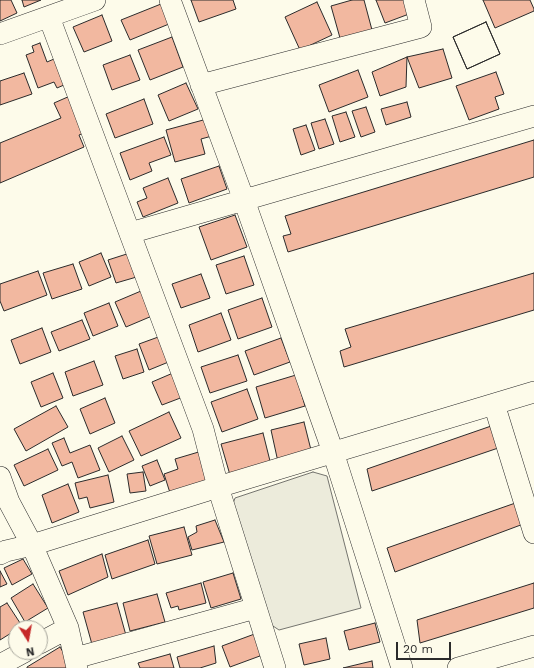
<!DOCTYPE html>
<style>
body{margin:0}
#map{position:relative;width:534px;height:668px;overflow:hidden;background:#fdfbea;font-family:"Work Sans",sans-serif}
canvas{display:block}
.north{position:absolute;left:8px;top:620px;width:40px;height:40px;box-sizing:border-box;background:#fdfbea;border:1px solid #a9a89e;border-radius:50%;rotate:169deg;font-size:11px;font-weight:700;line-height:16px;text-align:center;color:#2b2b2b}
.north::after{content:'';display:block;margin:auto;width:14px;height:18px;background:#c62828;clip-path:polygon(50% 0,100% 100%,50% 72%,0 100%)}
.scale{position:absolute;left:396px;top:642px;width:55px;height:18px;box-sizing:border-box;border:2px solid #2b2b2b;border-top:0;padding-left:5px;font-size:12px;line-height:14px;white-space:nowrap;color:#2b2b2b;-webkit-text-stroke:3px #fdfbea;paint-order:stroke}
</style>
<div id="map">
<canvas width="534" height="668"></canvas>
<div class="north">N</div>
<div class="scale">20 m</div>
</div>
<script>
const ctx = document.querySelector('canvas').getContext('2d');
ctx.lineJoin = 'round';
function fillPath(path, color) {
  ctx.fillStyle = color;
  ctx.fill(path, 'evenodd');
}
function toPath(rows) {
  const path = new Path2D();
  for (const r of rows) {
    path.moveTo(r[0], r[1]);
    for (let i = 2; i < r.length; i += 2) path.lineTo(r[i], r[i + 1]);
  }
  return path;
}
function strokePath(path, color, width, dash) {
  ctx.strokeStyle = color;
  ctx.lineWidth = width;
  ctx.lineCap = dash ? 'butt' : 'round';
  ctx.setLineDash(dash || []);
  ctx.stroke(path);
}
const green = toPath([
 [313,472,327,476,361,608,279,630,264,620,232,507,235,498,313,472]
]);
fillPath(green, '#ecebdb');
strokePath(green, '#74746e', 1);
const building = toPath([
 [0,0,11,0,17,13,0,21,0,0],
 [22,0,41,0,24,7,22,0],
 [191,0,233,0,236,9,199,22,191,0],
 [352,0,364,0,372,30,340,38,331,6,352,0],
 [376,0,410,0,417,11,385,23,376,0],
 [483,0,530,0,534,9,534,11,495,28,483,0],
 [317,2,332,35,300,50,285,17,317,2],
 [161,4,169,24,130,40,121,20,161,4],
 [102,15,112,41,84,52,73,27,102,15],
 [486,22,500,54,467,69,453,37,486,22],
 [486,22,500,54,467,69,453,37,486,22],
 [172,37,183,67,150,80,138,50,172,37],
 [40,43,47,62,61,56,71,82,57,88,54,82,38,88,26,55,34,52,32,46,40,43],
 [443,49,452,78,419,88,407,57,443,49],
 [130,55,140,80,112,90,103,65,130,55],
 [407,57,406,87,380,96,372,72,407,57],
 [358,70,368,97,329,112,319,85,358,70],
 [496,72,504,94,495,97,499,109,469,120,456,86,496,72],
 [24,73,32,94,0,105,0,81,24,73],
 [186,83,198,109,169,121,158,95,186,83],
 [70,96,86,132,79,135,84,147,0,183,0,143,61,118,54,103,70,96],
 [144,99,153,124,115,138,106,114,144,99],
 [407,102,411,117,386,125,381,109,407,102],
 [366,107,375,132,361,137,352,111,366,107],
 [346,112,355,137,340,142,332,116,346,112],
 [207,119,212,136,201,139,205,154,175,162,166,130,207,119],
 [325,119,334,144,319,149,311,123,325,119],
 [306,125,315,150,301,155,293,129,306,125],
 [164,137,171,155,149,163,152,171,130,180,120,153,164,137],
 [534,140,534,177,288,252,283,236,291,234,285,216,534,140],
 [219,166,227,189,189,203,181,179,219,166],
 [168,178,178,203,143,217,137,202,147,198,143,188,168,178],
 [235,215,247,247,211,260,199,227,235,215],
 [133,252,140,276,116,283,108,260,133,252],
 [101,253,111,277,89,286,79,262,101,253],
 [244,256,254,285,226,294,216,265,244,256],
 [73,264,82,289,52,299,43,273,73,264],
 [38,271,47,295,4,311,0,301,0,284,38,271],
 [534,273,534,310,344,367,340,351,351,347,345,329,534,273],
 [201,274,210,298,181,308,172,284,201,274],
 [141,291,152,316,126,327,115,302,141,291],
 [262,298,272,327,238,339,228,310,262,298],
 [109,303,118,326,93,336,84,313,109,303],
 [221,313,231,340,198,352,189,325,221,313],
 [82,320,90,339,59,351,51,332,82,320],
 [42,328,51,352,20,364,11,340,42,328],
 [161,336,171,361,149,370,139,344,161,336],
 [281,338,290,362,254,375,245,351,281,338],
 [137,349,144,372,123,379,115,356,137,349],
 [238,355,247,381,210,393,201,367,238,355],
 [94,361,103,385,73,396,65,372,94,361],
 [53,373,63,398,41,407,31,382,53,373],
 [173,373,183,397,162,405,152,382,173,373],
 [296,375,305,406,265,418,256,387,296,375],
 [247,389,258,419,222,432,211,402,247,389],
 [105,398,115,423,90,434,80,409,105,398],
 [56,406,68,427,26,451,14,429,56,406],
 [169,412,181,438,141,456,129,431,169,412],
 [304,422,312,454,278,462,271,430,304,422],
 [497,424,507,445,372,491,367,469,497,424],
 [263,433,271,465,230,475,221,444,263,433],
 [122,436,134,460,109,472,98,448,122,436],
 [64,438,70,453,90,445,100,470,78,478,72,462,62,466,52,443,64,438],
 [48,449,58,470,24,486,14,465,48,449],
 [202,451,212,483,171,496,164,474,178,469,175,459,202,451],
 [157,460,165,480,150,486,142,466,157,460],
 [143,472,146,491,130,493,127,474,143,472],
 [108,475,114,502,90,508,87,497,79,499,75,483,108,475],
 [68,484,79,512,52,523,42,495,68,484],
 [524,500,526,523,395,572,387,548,524,500],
 [215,520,224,542,192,550,188,537,197,532,196,526,215,520],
 [184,527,192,555,157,564,149,536,184,527],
 [148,540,155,564,112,579,105,555,148,540],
 [102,554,108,577,68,595,59,571,102,554],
 [23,559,32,574,12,585,4,568,23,559],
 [0,571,7,584,0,587,0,571],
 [233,573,241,599,211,608,203,582,233,573],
 [201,583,206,603,179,610,178,606,171,608,166,593,201,583],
 [534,583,534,608,420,643,417,620,534,583],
 [33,584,48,608,25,622,11,598,33,584],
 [157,594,165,622,130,631,123,603,157,594],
 [7,603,22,626,19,628,16,628,16,630,0,640,0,607,7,603],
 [117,603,127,639,93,648,83,612,117,603],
 [375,623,380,642,349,650,344,631,375,623],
 [260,632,268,653,230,667,222,646,260,632],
 [326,638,330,659,304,665,299,644,326,638],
 [214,646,216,663,200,668,180,668,177,657,214,646],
 [60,647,73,668,27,668,27,667,60,647],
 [170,654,174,668,140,668,138,663,170,654],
 [372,661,373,668,343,668,372,661]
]);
fillPath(building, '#f2b8a0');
strokePath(building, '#2b2b2b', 1);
const minor = toPath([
 [170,0,244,200,333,452,402,668],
 [49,17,203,429,218,487,275,668],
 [0,34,95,0],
 [201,85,421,27,414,0],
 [130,233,534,116],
 [494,404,534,533],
 [0,477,9,502,32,545,68,628,77,668],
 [0,554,6,551,32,545,218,487,534,392],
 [40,643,68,628],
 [75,658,256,608],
 [0,665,24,652],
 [458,668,534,646]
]);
strokePath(minor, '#2b2b2b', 22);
strokePath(minor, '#fdfbea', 21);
</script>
